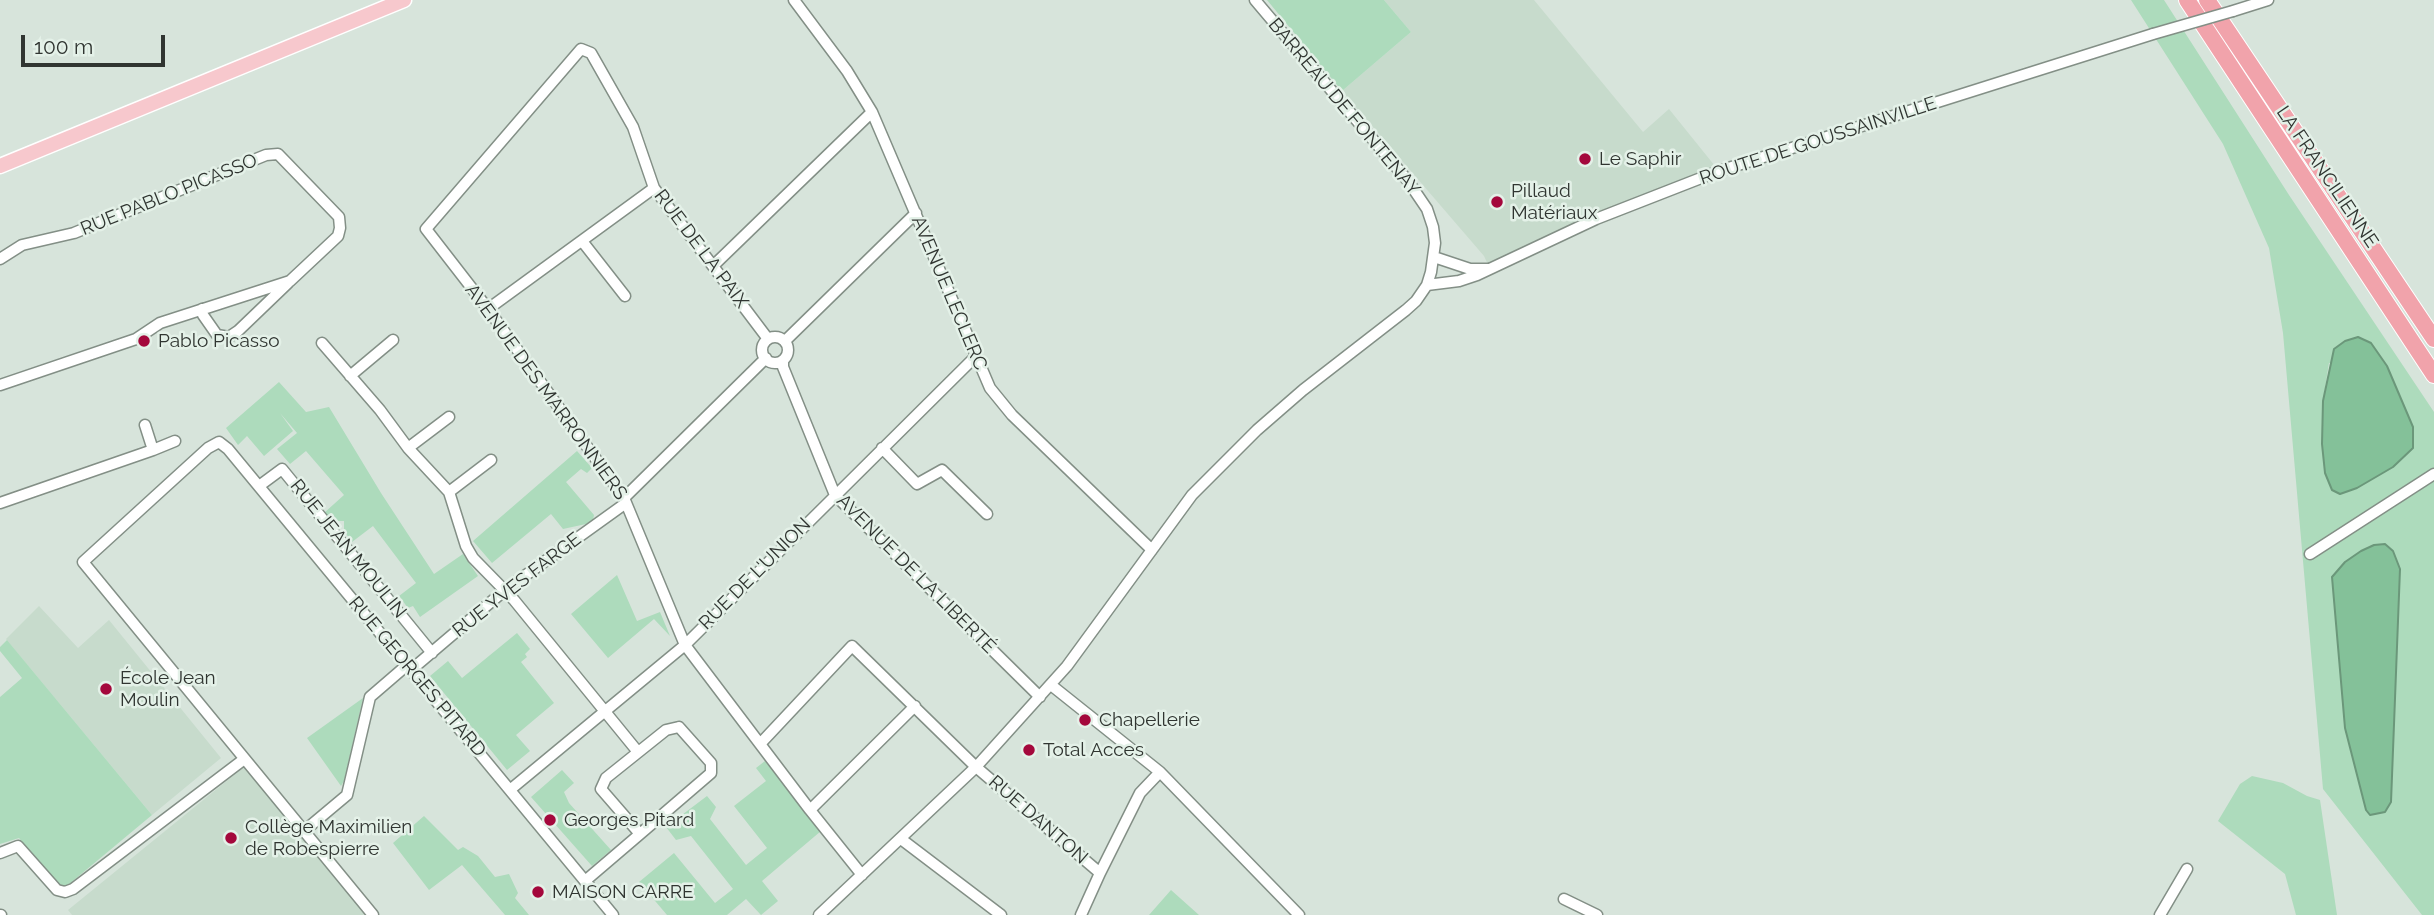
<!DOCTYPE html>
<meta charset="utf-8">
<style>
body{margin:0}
#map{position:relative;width:2434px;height:915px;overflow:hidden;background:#d7e4db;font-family:Raleway,sans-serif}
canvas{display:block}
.scale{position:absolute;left:21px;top:35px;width:144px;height:32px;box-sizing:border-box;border:4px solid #303531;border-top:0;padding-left:9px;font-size:21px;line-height:24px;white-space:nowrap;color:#303531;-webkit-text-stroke:5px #e4f1e8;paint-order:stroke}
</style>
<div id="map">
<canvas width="2434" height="915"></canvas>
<div class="scale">100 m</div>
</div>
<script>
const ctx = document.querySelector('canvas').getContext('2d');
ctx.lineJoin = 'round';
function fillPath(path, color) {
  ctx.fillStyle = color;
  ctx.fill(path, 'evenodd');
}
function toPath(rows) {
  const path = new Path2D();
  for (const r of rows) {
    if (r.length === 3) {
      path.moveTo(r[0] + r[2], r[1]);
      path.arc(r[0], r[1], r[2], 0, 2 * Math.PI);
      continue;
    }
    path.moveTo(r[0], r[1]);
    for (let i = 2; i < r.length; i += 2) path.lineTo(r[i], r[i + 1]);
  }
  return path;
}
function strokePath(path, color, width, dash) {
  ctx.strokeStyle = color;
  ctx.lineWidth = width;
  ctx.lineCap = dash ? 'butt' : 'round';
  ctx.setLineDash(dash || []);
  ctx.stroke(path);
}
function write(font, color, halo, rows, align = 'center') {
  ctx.font = font + ' Raleway,sans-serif';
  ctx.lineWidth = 5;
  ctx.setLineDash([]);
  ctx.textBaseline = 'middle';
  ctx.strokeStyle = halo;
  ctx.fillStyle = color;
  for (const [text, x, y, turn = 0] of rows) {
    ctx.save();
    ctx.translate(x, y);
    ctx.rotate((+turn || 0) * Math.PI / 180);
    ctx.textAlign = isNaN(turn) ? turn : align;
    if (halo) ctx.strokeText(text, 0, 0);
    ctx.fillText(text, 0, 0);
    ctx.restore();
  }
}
fillPath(toPath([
 [1384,0,1534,0,1643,132,1669,109,1719,171,1490,269,1484,256,1342,91,1411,32],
 [39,606,78,648,109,620,221,758,152,815,6,639],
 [245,766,369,915,72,915,68,910]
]), '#c7dbcc');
fillPath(toPath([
 [1267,0,1384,0,1411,32,1342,91],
 [2131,0,2164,0,2289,195,2434,412,2434,915,2422,915,2323,789,2283,333,2269,248,2223,144],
 [2329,363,2387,366,2413,427,2340,494,2332,490,2325,473,2322,444,2323,401],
 [2374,545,2400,570,2391,802,2385,812,2345,562],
 [279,382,306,412,329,407,381,493,434,574,463,554,478,576,420,617,413,606,408,608,399,596,416,583,373,526,352,542,344,531,344,521,330,521,324,513,344,495,306,451,290,464,277,449,297,433,280,413,293,431,264,456,247,436,238,445,226,428],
 [577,451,592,468,587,473,581,469,566,482,594,515,593,520,586,524,563,529,551,514,492,563,473,541],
 [617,575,637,621,660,612,670,636,654,619,608,658,571,614],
 [517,633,530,649,525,654,527,657,521,662,554,703,516,735,530,751,507,770,430,676,448,661,462,678],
 [7,640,152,815,62,890,19,838,0,844,0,697,22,678,0,651,0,647],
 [363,698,344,781,341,786,307,738],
 [765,761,821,831,762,881,778,901,761,915,746,899,727,915,667,915,639,882,674,853,715,903,733,889,691,836,676,840,666,827,707,796,716,807,710,819,746,865,767,848,734,806,766,781,756,768],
 [562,770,574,783,564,792,569,803,611,850,592,866,531,797],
 [2252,776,2283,783,2307,796,2320,800,2337,915,2296,915,2285,874,2218,821,2240,784],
 [424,816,458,850,463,847,478,856,495,877,509,874,518,893,515,898,529,915,505,915,462,865,429,890,393,843],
 [1171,890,1199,915,1149,915]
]), '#addbbc');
const water = toPath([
 [2358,337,2371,343,2387,366,2413,427,2413,448,2393,467,2357,488,2340,494,2332,490,2325,473,2322,444,2323,401,2334,349,2345,341,2358,337],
 [2385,544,2393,551,2400,569,2391,802,2385,812,2370,815,2366,810,2345,728,2332,577,2345,562,2361,551,2374,545,2385,544]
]);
fillPath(water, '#84c199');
strokePath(water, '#6b977a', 2);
const minor = toPath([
 [794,0,847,71,872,112,990,388,1012,415,1152,550],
 [2233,11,2268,0],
 [582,241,625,296],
 [1434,257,1470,269,1488,269],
 [0,259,22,245,74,233,266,155,278,154,339,217,340,228,338,236,290,281,160,323,136,339,0,385],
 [713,266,872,112],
 [1427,285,1459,281,1477,275,1596,219,1719,171,2153,34],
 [202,309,203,315,217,335,229,337,238,331,288,283],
 [488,309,654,188],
 [775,350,13],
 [768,339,654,188,633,127,591,53,581,49,426,229,488,309,624,498,685,645,810,810,862,875],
 [785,341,916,213],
 [322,343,380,410,408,448,449,492,466,546,473,558,514,600,638,752],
 [783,360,783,367,835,495,1040,697],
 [350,376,393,340],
 [145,425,153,450],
 [408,448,449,417],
 [882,448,917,484,942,470,987,514],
 [259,486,282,469,432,653],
 [449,492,491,460],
 [624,498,766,358],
 [0,503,153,450,175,441],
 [2310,554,2434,474],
 [411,670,505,590,626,503],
 [1051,685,1160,772,1299,915],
 [679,727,711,763,711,773,640,834,601,789,606,778,666,730,679,727],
 [760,744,852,646,976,767,1100,873],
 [511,789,685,645,975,357],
 [810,810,915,706],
 [304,831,347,795,370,697,406,666],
 [901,839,1001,915],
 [0,853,18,846,57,890,65,892,73,889,243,760],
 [585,881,640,834],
 [1564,899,1597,915],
 [0,915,1,915],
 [373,915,83,562,208,448,219,442,228,449,613,915],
 [819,915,976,767,1067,666,1192,495,1257,430,1303,390,1406,310,1416,301,1427,285,1431,272,1435,243,1433,227,1427,209,1408,181,1255,0],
 [1081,915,1100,873,1140,793,1160,772],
 [2160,915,2187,869]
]);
const major = toPath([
 [0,166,404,0]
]);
const highway = toPath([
 [2187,0,2434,375],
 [2207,0,2434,339]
]);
strokePath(minor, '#838f86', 13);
strokePath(major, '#fff', 17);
strokePath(highway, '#fff', 18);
strokePath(minor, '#fff', 10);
strokePath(major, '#f7c8cd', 14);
strokePath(highway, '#f1a3ab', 16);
const minorBridge = toPath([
 [2153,34,2233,11]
]);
strokePath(minorBridge, '#838f86', 13, []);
strokePath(minorBridge, '#fff', 10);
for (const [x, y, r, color] of [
 [1585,159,7,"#a4083c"],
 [1497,202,7,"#a4083c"],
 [144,341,7,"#a4083c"],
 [106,689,7,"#a4083c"],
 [1085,720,7,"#a4083c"],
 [1029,750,7,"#a4083c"],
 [550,820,7,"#a4083c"],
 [231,838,7,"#a4083c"],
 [538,892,7,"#a4083c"]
]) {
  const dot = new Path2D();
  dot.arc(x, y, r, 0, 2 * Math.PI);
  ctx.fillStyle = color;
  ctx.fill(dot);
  strokePath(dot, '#e4f1e8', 2.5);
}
write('19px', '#303531', '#e4f1e8', [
 ["BARREAU DE FONTENAY",1344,107,50],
 ["ROUTE DE GOUSSAINVILLE",1818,141,-18],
 ["LA FRANCILIENNE",2327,177,56],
 ["RUE PABLO PICASSO",169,195,-22],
 ["RUE DE LA PAIX",701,249,53],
 ["AVENUE LECLERC",949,293,67],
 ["AVENUE DES MARRONNIERS",546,392,54],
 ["RUE JEAN MOULIN",348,549,51],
 ["RUE DE L'UNION",755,574,-45],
 ["AVENUE DE LA LIBERTÉ",916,574,45],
 ["RUE YVES FARGE",517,585,-38],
 ["RUE GEORGES PITARD",417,677,50],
 ["RUE DANTON",1038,820,41]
]);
write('19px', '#303531', '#e4f1e8', [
 ["Le Saphir",1599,159],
 ["Pillaud",1511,191],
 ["Matériaux",1511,213],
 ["Pablo Picasso",158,341],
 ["École Jean",120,678],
 ["Moulin",120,700],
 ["Chapellerie",1099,720],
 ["Total Acces",1043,750],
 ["Georges Pitard",564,820],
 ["Collège Maximilien",245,827],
 ["de Robespierre",245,849],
 ["MAISON CARRE",552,892]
], 'left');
</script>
